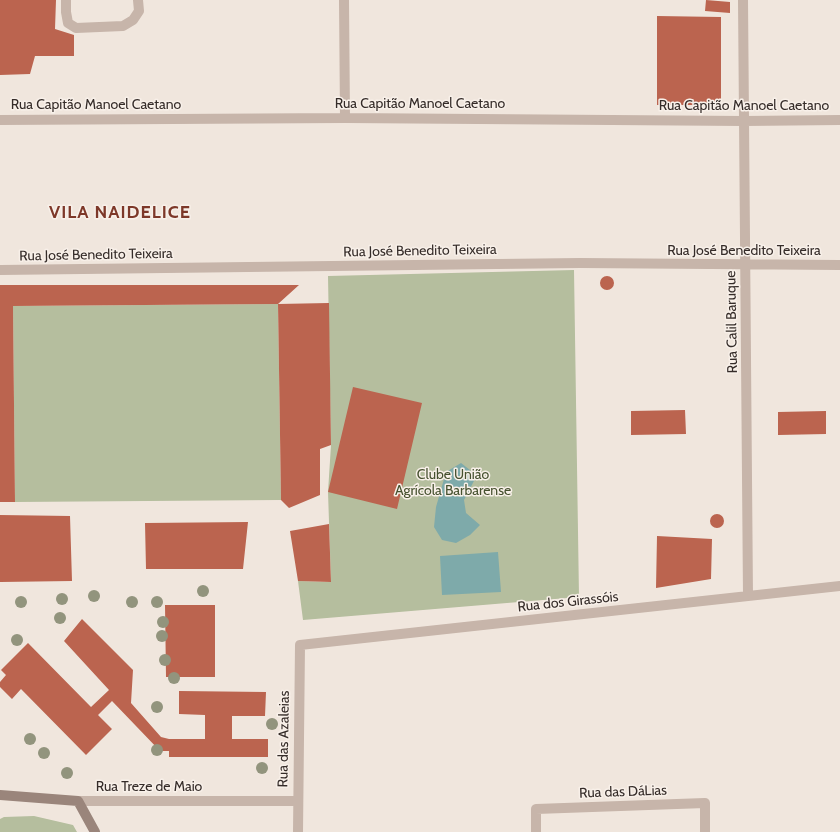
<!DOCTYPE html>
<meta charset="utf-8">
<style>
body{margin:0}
canvas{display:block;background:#f0e6dd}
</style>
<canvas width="840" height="832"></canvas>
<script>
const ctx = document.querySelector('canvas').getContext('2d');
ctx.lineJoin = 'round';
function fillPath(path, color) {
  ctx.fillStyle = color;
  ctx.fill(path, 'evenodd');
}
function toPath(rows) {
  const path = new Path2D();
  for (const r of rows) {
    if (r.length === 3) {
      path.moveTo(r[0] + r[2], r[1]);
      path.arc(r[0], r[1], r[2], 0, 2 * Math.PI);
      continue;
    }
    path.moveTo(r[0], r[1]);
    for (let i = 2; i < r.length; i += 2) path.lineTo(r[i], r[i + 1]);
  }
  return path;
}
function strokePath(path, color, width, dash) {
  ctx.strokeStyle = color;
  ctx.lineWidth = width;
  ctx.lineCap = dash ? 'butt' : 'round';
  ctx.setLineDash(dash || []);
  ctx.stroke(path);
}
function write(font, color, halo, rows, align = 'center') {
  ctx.font = font + ' Cabin,sans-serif';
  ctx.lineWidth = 3;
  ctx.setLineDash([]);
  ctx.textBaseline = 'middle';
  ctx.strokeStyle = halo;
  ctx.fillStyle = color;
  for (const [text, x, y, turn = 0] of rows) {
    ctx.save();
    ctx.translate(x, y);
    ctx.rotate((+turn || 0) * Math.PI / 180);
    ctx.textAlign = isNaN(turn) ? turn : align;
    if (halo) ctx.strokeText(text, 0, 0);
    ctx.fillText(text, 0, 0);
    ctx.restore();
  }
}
fillPath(toPath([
 [574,270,579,597,303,620,298,581,331,582,328,492,331,445,328,276],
 [278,304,281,500,15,502,13,306],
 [34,816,73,825,77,832,0,832,0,819,4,817]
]), '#b5be9e');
fillPath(toPath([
 [461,463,470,470,475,479,464,500,466,513,480,525,470,535,456,543,442,540,434,527,436,507,446,472],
 [498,552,501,592,442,595,440,556]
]), '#7eaaaa');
fillPath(toPath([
 [0,0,56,0,55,29,74,35,74,56,35,56,30,74,0,75],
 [706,0,730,2,730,13,705,11],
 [657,16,721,17,721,105,657,105],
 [607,283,7],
 [0,285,299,285,278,304,13,306,15,502,0,502],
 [329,303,331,445,320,449,320,495,289,508,281,500,278,304],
 [353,387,422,403,397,509,328,492],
 [685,410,686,434,631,435,631,411],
 [826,411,826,434,778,435,778,412],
 [717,521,7],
 [0,515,70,516,72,581,0,582],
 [248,522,243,569,146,569,145,523],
 [329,524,331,582,298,581,290,531],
 [657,536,712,539,711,579,656,588],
 [165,605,215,605,215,677,166,677],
 [82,619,133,670,131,703,161,737,169,739,205,739,205,715,179,714,179,691,266,692,265,716,232,716,232,739,268,739,268,757,169,757,169,751,160,751,112,701,98,715,112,729,86,755,21,689,12,699,0,687,0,682,6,675,1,670,28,643,91,707,109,690,64,641]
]), '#bb644f');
strokePath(toPath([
 [66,0,66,12,68,23,76,28,123,26,133,20,139,11,138,0]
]), '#c7b5aa', 10);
strokePath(toPath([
 [344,0,345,118],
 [743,0,748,596],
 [0,120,345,118,744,121,840,120],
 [0,270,580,263,840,265],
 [78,801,298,801],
 [298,832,300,645,840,586],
 [536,832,536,809,705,803,705,832]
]), '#c7b5aa', 10);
strokePath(toPath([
 [0,795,78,801,95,832]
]), '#9a857b', 10);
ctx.fillStyle = '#92947d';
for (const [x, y] of [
 [203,591],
 [94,596],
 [62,599],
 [21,602],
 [132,602],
 [157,602],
 [60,618],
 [163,622],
 [162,636],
 [17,640],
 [165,660],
 [174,678],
 [157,707],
 [272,724],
 [30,739],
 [157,750],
 [44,753],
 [262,768],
 [67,773]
]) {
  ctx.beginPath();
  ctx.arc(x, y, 6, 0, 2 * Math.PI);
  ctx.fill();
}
write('14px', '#352c29', '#f8f0e9', [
 ["Rua Capitão Manoel Caetano",420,104],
 ["Rua Capitão Manoel Caetano",96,105],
 ["Rua Capitão Manoel Caetano",744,106],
 ["Rua José Benedito Teixeira",420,251,-1],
 ["Rua José Benedito Teixeira",744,251],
 ["Rua José Benedito Teixeira",96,255,-1],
 ["Rua Calil Baruque",732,322,-91],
 ["Rua dos Girassóis",568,602,-6],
 ["Rua das Azaleias",284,739,-89],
 ["Rua Treze de Maio",149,787],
 ["Rua das DáLias",623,792,-2]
]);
write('14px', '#46512f', '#f8f0e9', [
 ["Clube União",453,475],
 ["Agrícola Barbarense",453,491]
]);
ctx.letterSpacing = '1px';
write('bold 18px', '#7d3829', '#f8f0e9', [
 ["VILA NAIDELICE",120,213]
]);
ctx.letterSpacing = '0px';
</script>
